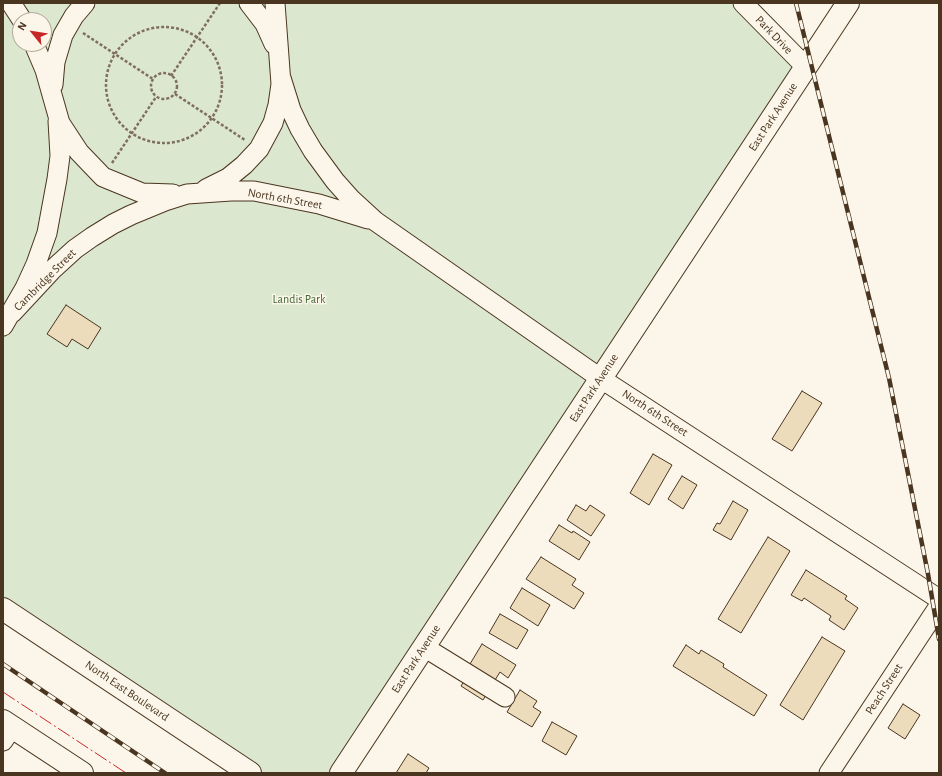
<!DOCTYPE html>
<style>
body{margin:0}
#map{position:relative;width:942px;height:776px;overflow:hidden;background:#fbf6e9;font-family:"Alegreya Sans",sans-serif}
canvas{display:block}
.frame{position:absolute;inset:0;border:4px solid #4a3520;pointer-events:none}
.north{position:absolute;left:12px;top:12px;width:40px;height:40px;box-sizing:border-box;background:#fbf6e9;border:1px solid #b4a999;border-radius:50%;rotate:300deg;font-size:11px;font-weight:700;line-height:16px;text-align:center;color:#4a3520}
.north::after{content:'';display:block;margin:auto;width:14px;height:18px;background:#c62828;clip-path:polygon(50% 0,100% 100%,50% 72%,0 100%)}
</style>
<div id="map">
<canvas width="942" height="776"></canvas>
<div class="frame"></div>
<div class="north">N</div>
</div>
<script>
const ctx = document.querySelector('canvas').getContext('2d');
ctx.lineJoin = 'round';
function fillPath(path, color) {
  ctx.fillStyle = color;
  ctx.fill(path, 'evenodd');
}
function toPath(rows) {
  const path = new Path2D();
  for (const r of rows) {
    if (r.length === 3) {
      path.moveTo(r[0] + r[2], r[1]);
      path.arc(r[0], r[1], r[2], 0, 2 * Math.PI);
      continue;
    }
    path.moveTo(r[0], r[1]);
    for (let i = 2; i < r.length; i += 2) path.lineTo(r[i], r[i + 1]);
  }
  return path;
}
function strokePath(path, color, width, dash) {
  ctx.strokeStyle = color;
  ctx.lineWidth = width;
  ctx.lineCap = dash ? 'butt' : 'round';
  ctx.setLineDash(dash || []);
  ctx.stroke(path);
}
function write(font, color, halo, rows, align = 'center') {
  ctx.font = font + ' "Alegreya Sans",sans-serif';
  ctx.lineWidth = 3;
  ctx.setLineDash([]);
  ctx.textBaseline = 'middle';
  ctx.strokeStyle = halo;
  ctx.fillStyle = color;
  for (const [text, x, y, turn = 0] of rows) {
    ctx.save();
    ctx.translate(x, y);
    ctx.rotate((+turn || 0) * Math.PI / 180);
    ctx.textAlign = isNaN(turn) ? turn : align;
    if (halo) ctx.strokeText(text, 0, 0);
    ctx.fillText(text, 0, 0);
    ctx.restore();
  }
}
const green = toPath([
 [3,3,743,3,805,66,341,773,250,773,3,609,3,3],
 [20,20,44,20,44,44,20,44,20,20]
]);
fillPath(green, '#dce7d0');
strokePath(green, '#887966', 1);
const building = toPath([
 [66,305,101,328,88,349,72,339,67,347,47,334,66,305],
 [802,391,822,403,792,451,772,439,802,391],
 [653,454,672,465,649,505,630,493,653,454],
 [682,476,697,485,683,509,668,499,682,476],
 [733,501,748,510,731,540,713,530,717,523,720,524,733,501],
 [576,505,586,511,590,505,605,515,591,536,567,520,576,505],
 [559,525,572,533,573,531,590,542,579,560,549,541,559,525],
 [768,537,790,551,741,633,718,619,768,537],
 [541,557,576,579,572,585,584,593,574,609,526,579,541,557],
 [806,570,847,596,845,599,858,608,844,630,829,620,831,616,804,598,802,601,791,595,806,570],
 [522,588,550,605,538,626,510,608,522,588],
 [500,614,528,630,517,649,489,633,500,614],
 [822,637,845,651,803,720,780,705,822,637],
 [482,644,516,665,508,678,500,672,495,680,470,664,482,644],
 [686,645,699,654,701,650,724,664,723,667,767,695,754,716,673,666,686,645],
 [468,675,490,689,483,700,461,686,468,675],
 [520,690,537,701,533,707,541,712,532,727,507,712,520,690],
 [903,704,920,715,905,739,888,728,903,704],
 [552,722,577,736,566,755,542,741,552,722],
 [408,754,429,768,426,773,396,773,408,754]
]);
fillPath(building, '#ecdcbc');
strokePath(building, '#4a3520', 1);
const minor = toPath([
 [11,3,22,20],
 [249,3,265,24,274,44],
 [743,3,805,66],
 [34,44,45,70,60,123,79,152,103,177,142,193,173,194],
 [281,78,291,110,300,129,313,151,335,181,351,199,375,221,600,378,939,599],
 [53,85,55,62,63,35,74,16,85,3],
 [206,189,228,178,244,165,259,149,273,123,278,105,281,84,275,3],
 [12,313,52,270,75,249,92,237,113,224,131,215,165,201,187,194,231,191,254,191,319,204,368,219],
 [3,326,25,288,36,264,47,233,57,179,60,156,58,121],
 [424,647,505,697],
 [3,741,12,727],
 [829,773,939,606]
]);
const major = toPath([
 [3,609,250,773],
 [3,721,82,773],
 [341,773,848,3]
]);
strokePath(minor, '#4a3520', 21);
strokePath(major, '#4a3520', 24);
strokePath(toPath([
 [164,85,58],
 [83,33,153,79],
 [164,86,13],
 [171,76,220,3],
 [175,94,245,140],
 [112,163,156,97]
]), '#7f6f5c', 2.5, [3, 2]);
strokePath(minor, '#fbf6e9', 19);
strokePath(major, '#fbf6e9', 22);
const rail = toPath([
 [796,3,889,378,928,574,939,639],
 [3,664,165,773]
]);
strokePath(rail, '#4a3520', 4.5);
strokePath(rail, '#fbf6e9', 3, [9]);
strokePath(toPath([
 [3,692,126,773]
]), '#c62828', 1, [14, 3, 2, 3]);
write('12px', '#4a3520', '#fbf6e9', [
 ["Park Drive",774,35,46],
 ["East Park Avenue",773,117,-57],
 ["North 6th Street",285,199,10],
 ["Cambridge Street",45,280,-45],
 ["East Park Avenue",594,388,-57],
 ["North 6th Street",655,413,33],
 ["East Park Avenue",416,659,-57],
 ["Peach Street",884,689,-57],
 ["North East Boulevard",127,691,34]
]);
write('12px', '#436837', '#fbf6e9', [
 ["Landis Park",299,299]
]);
</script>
